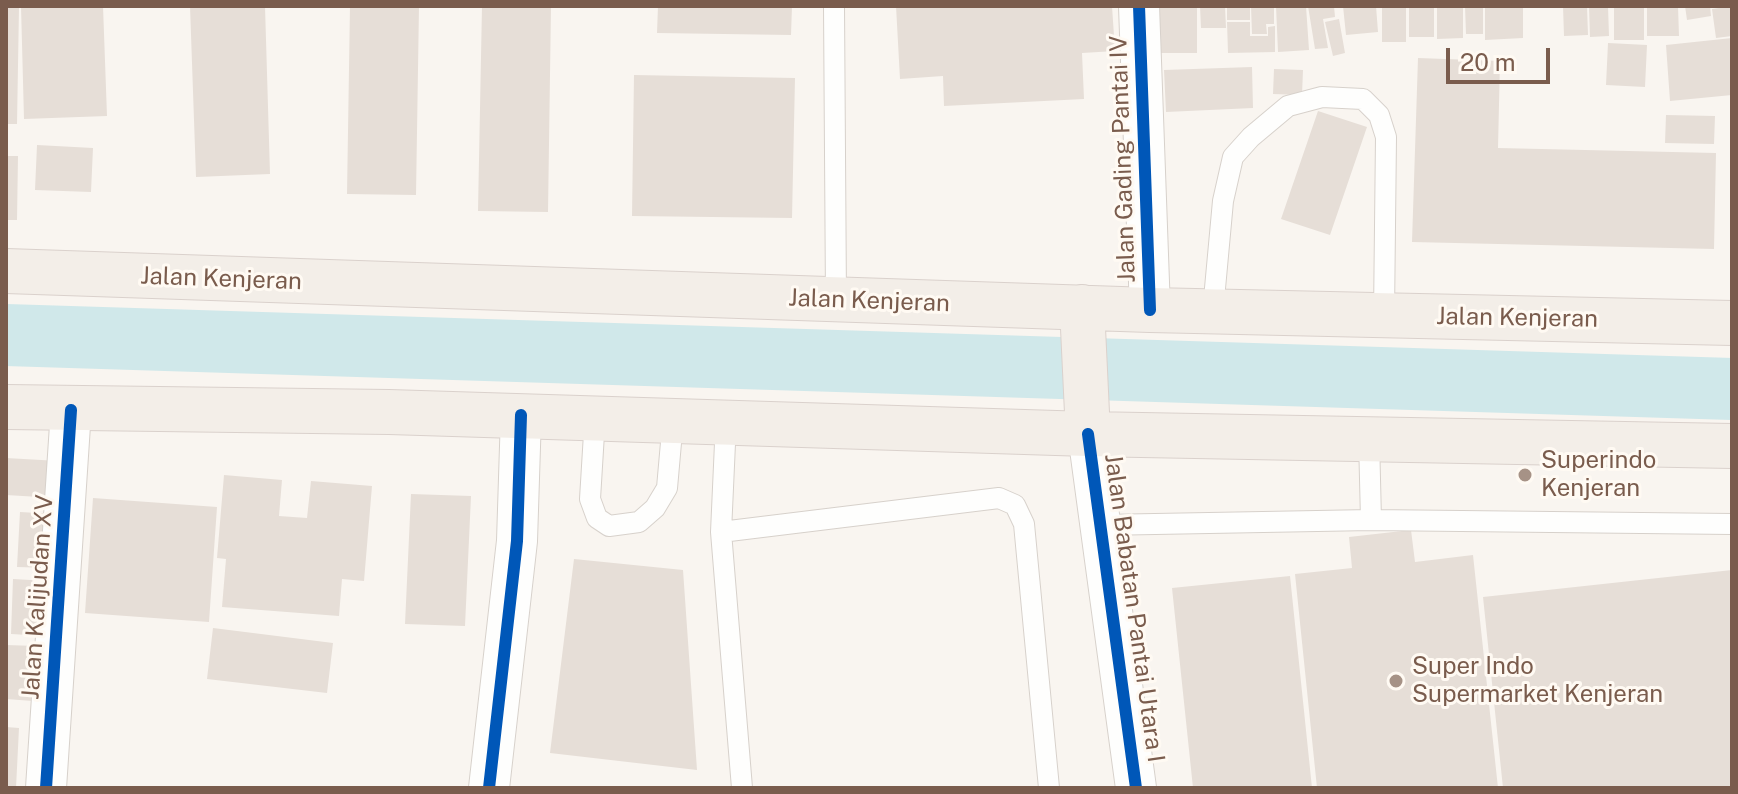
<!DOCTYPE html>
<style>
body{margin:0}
#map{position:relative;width:1738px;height:794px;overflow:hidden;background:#f9f5f0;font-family:"Public Sans",sans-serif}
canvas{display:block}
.frame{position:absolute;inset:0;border:8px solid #7a5c4d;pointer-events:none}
.scale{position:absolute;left:1446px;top:48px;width:104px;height:36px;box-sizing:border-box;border:4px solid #7a5c4d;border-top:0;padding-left:10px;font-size:24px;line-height:28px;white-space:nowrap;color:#7a5c4d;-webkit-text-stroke:6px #fffaf3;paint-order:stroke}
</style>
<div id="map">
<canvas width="1738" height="794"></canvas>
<div class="frame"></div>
<div class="scale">20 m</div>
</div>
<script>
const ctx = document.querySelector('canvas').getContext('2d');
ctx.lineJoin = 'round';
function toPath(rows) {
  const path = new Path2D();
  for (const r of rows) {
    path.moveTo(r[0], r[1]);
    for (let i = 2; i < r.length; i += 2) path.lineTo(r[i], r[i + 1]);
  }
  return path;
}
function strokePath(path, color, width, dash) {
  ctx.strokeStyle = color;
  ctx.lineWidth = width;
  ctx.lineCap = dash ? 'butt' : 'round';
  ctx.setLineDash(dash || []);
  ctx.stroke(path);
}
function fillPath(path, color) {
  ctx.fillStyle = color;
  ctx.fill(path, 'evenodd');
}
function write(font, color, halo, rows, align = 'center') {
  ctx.font = font + ' "Public Sans",sans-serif';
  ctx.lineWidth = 6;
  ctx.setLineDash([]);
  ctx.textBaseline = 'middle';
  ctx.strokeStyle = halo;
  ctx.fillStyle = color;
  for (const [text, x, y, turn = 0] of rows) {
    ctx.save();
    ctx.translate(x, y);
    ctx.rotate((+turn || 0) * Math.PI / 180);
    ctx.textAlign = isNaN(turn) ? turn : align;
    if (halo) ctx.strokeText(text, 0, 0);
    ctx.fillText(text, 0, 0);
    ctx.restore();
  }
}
strokePath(toPath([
 [6,335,1732,389]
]), '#d0e8ea', 62);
fillPath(toPath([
 [6,6,19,7,17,124,6,124],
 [21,6,103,6,107,116,24,119],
 [190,6,265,6,270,174,196,177],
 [350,6,419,6,416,195,347,194],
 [482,6,551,6,548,212,478,211],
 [658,6,792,6,791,35,657,33],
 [896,6,1112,6,1115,51,1082,53,1084,99,944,106,943,76,900,79],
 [1156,6,1197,6,1197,53,1156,53],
 [1200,6,1225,6,1226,28,1201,28],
 [1227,6,1250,6,1250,20,1227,20],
 [1251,6,1274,6,1274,24,1266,24,1267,34,1252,34],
 [1276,6,1306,6,1309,50,1278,52],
 [1308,6,1334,6,1335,17,1323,19,1328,48,1315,49],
 [1343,6,1376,6,1378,32,1346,35],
 [1382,6,1406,6,1406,42,1382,42],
 [1409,6,1434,6,1434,37,1409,37],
 [1437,6,1463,6,1463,38,1437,39],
 [1465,6,1483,6,1483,34,1466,34],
 [1485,6,1523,6,1523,38,1485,40],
 [1563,6,1587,6,1588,35,1564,36],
 [1589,6,1608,6,1609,36,1590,37],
 [1614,6,1644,6,1644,40,1614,40],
 [1647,6,1678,6,1679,36,1647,36],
 [1685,6,1710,6,1711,16,1687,20],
 [1732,6,1732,36,1716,38,1712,9],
 [1339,19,1345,53,1333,56,1325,22],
 [1227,22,1250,22,1250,36,1268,36,1268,27,1275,26,1275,52,1228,53],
 [1732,38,1732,95,1670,101,1666,45],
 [1608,43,1647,45,1645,87,1606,85],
 [1418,58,1500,61,1498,148,1716,153,1714,249,1412,242],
 [1252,67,1253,108,1166,112,1164,70],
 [1274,69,1303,70,1302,95,1273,94],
 [634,75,795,78,792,218,632,216],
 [1318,111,1367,127,1330,235,1281,219],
 [1666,115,1715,116,1714,144,1665,143],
 [37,145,93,148,91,192,35,190],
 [6,156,18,156,17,220,6,220],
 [6,458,59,461,56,498,6,495],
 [224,475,282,480,279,516,307,518,311,481,372,486,364,581,342,579,339,616,222,607,226,559,217,558],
 [411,494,471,496,465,626,405,624],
 [93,498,217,507,209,622,85,613],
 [20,512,55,514,52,568,17,567],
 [1411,530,1415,562,1473,555,1498,788,1317,788,1295,574,1352,568,1349,537],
 [574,559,683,570,697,770,550,753],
 [1732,570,1732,788,1503,788,1483,597],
 [1290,576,1312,788,1193,788,1172,588],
 [13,579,48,581,46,636,11,634],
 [213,628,333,643,327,693,207,679],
 [6,645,36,646,33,701,6,699],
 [6,727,19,728,16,788,6,788]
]), '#e6ded7');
const lane = toPath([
 [834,6,836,300],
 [1213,310,1223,201,1233,157,1251,137,1288,106,1322,97,1363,99,1379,115,1386,137,1384,315],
 [595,417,590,499,597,518,609,526,639,522,655,508,667,488,673,420],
 [726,421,721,532,742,788],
 [1369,438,1371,520],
 [1101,525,1371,520,1732,524],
 [721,532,999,498,1015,505,1024,524,1049,788]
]);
const street = toPath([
 [1139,6,1150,310],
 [1088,434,1136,788],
 [46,788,71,410],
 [489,788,517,541,521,415]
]);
const primary = toPath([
 [6,271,1150,310,1732,323],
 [1082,307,1088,434],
 [6,407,389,412,1088,434,1732,446]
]);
strokePath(lane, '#d7d1cb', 22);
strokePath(street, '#d7d1cb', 42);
strokePath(primary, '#dad1cc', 46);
strokePath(lane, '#fefefd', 20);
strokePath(street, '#fefefd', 40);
strokePath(primary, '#f3eee8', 44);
strokePath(toPath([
 [1139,6,1150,310],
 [1088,434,1136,788],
 [46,788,71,410],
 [489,788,517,541,521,415]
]), '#0057b8', 12);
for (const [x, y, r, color] of [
 [1525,475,8,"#a69286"],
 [1396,681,8,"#a69286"]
]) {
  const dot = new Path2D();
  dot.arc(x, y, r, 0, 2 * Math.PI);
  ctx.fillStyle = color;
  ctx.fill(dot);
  strokePath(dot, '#fffaf3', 3);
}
write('24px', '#7a5c4d', '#fffaf3', [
 ["Jalan Gading Pantai IV",1123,159,-92],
 ["Jalan Kenjeran",221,279,2],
 ["Jalan Kenjeran",869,301,2],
 ["Jalan Kenjeran",1517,318,1],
 ["Jalan Kalijudan XV",38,597,-86],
 ["Jalan Babatan Pantai Utara I",1134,608,82]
]);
write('24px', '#7a5c4d', '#fffaf3', [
 ["Superindo",1541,461],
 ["Kenjeran",1541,489],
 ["Super Indo",1412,667],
 ["Supermarket Kenjeran",1412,695]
], 'left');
</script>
